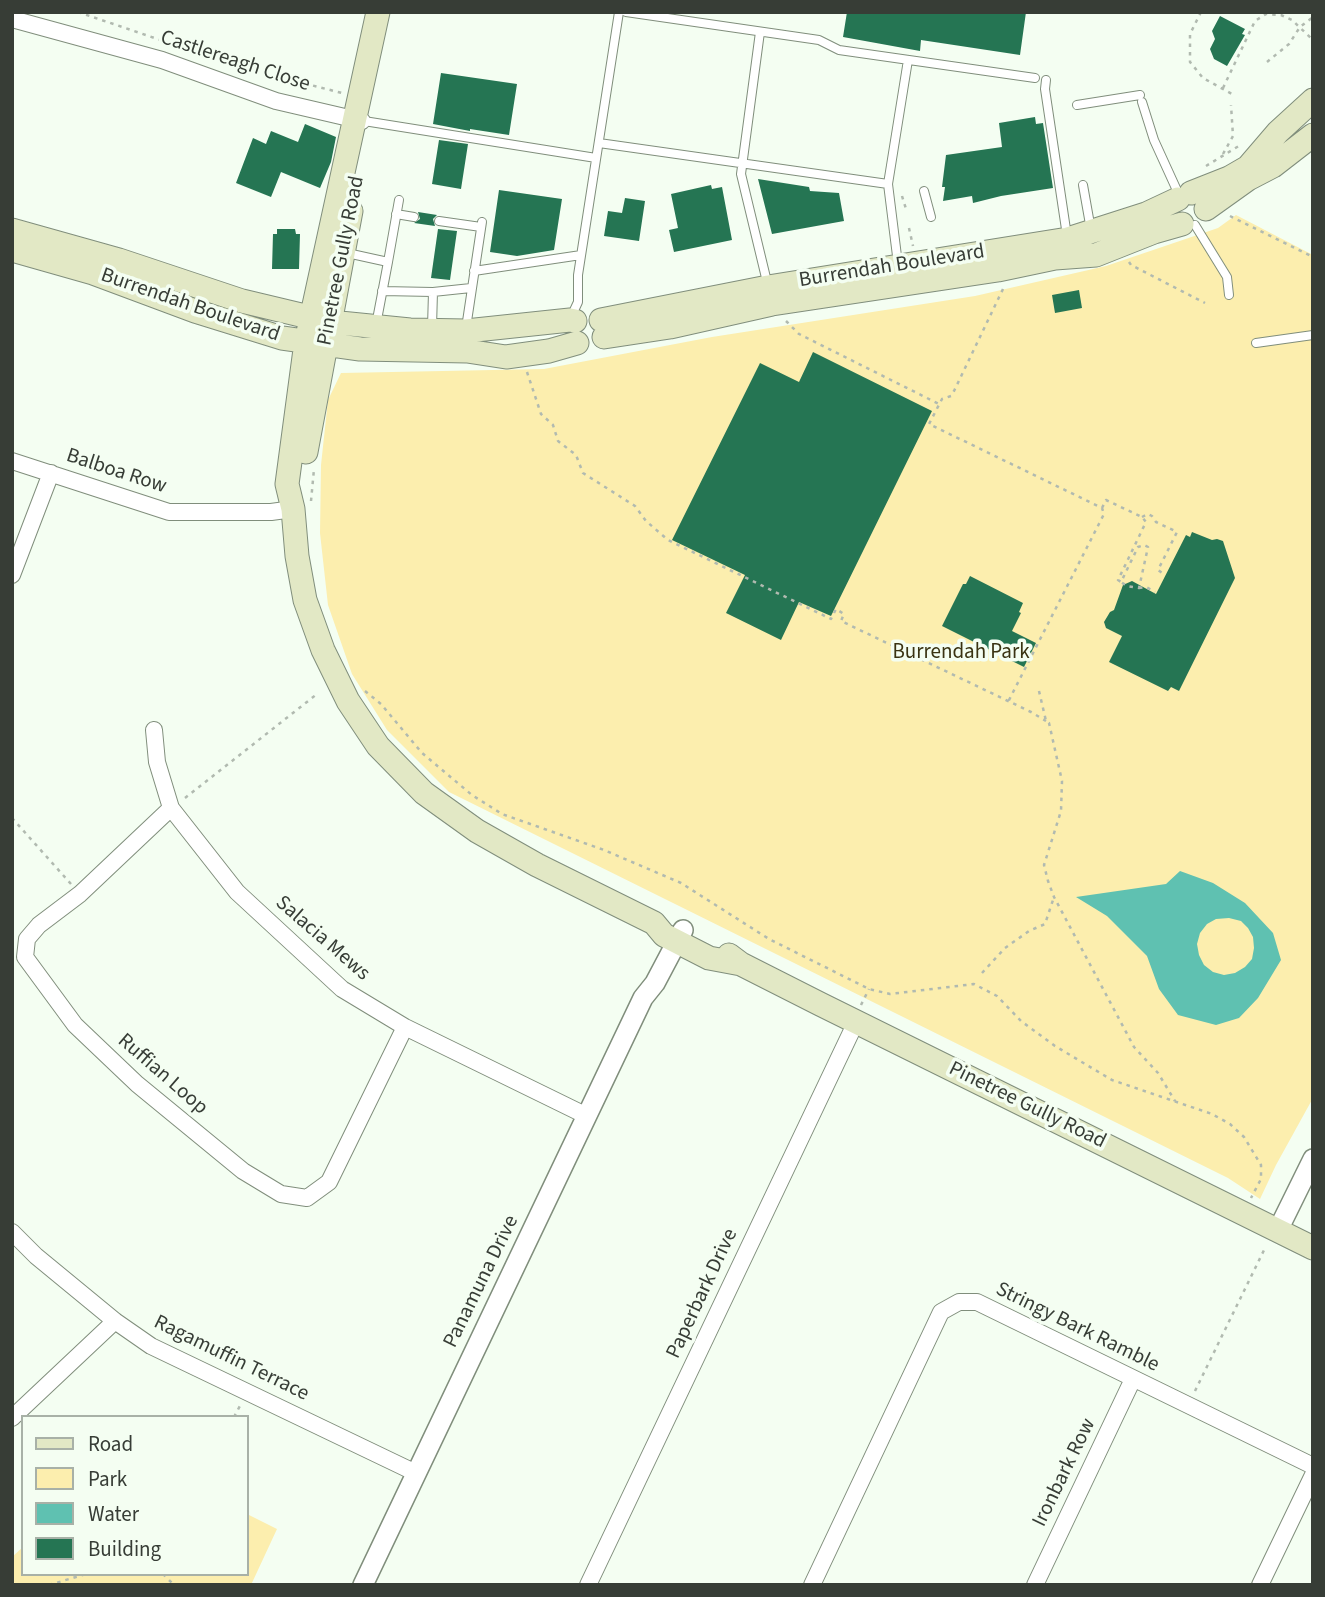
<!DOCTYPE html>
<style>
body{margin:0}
#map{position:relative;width:1325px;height:1597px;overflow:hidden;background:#f4fef2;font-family:"Source Sans 3",sans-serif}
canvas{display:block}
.frame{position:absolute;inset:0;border:14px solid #373d36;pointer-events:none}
.legend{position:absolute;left:21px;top:1415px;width:228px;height:161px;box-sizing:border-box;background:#f4fef2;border:2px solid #a8b1a7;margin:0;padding:9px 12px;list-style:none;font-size:21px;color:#373d36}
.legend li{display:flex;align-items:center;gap:14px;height:35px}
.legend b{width:35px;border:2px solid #a8b1a7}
</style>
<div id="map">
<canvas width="1325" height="1597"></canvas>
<div class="frame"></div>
<ul class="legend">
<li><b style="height:9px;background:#e2e8c5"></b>Road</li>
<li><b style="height:19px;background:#fceeae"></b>Park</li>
<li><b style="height:19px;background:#5fc1b1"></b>Water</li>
<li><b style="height:19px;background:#257553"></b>Building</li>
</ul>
</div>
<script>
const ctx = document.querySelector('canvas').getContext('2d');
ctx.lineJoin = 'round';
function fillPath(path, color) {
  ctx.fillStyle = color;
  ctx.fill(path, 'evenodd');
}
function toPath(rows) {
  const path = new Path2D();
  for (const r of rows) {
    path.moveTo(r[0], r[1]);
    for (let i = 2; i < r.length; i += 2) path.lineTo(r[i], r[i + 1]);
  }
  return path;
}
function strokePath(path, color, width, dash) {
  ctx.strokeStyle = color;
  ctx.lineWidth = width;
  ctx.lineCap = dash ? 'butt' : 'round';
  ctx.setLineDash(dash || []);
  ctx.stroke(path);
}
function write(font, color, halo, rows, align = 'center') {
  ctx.font = font + ' "Source Sans 3",sans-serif';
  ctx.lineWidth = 7;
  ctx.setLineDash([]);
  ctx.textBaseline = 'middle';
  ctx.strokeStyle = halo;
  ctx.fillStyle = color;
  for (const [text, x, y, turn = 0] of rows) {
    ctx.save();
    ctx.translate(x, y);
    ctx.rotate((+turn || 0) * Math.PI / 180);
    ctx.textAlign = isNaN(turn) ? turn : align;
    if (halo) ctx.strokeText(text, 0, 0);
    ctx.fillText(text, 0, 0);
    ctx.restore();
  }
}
fillPath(toPath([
 [1236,215,1313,255,1313,1098,1276,1165,1260,1199,1228,1178,449,792,387,730,352,674,328,605,320,533,321,465,328,400,341,373,544,369,712,337,975,296,1106,266,1218,228],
 [247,1514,277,1529,251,1585,12,1585,12,1557,23,1547,23,1574,247,1574]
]), '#fceeae');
fillPath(toPath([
 [1180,871,1213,883,1245,903,1273,933,1281,960,1258,998,1239,1018,1216,1025,1178,1015,1159,989,1147,956,1107,916,1076,897,1166,884],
 [1229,918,1241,921,1248,928,1253,937,1254,948,1252,959,1245,967,1235,973,1224,975,1213,972,1204,965,1199,955,1197,944,1200,933,1207,924,1216,919]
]), '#5fc1b1');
fillPath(toPath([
 [847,12,1026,12,1020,55,921,40,920,51,843,37],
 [1220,16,1245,29,1242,34,1245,35,1227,66,1214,59,1210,49,1215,39,1212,31],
 [441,73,517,84,509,135,470,129,470,131,433,124],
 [1035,117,1036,124,1043,123,1053,188,1001,196,973,203,972,196,943,201,945,187,942,187,946,155,1002,147,999,123],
 [305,124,336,137,331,162,320,188,281,172,271,197,236,183,253,138,266,144,271,131,298,142],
 [439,140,468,144,461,189,432,184],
 [758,179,809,187,810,191,839,193,844,221,772,234],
 [711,185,712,189,722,187,732,240,674,252,669,230,678,228,671,194],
 [499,190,562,199,554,250,517,256,490,252],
 [625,198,645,201,639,241,604,236,608,211,622,213],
 [418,212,437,215,433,219,435,226,414,223,420,219],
 [277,229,295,229,296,234,300,234,299,269,272,269,273,234,277,234],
 [438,229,457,231,450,280,431,278],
 [1079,290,1082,308,1055,313,1052,295],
 [813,352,932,411,831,616,799,602,781,640,726,613,745,575,672,540,760,363,799,382],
 [1192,532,1212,540,1217,539,1223,541,1235,578,1179,691,1171,687,1168,691,1109,662,1122,636,1106,628,1104,622,1110,612,1114,610,1123,585,1132,581,1156,594,1186,535,1190,537],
 [970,576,1023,603,1019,612,1021,613,1012,631,1036,643,1024,667,942,626,963,584,966,584]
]), '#257553');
const service = toPath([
 [626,12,819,40,839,50,1035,78],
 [760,32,741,174,768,286],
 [1046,80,1045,89,1067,236],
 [1142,102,1154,140,1180,197],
 [1077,105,1140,95],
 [364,121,596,158],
 [599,143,888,184],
 [1083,185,1091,230],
 [924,191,931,217],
 [396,214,414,217],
 [439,221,481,227],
 [1195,225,1227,277,1229,295],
 [347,253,388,262,399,200],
 [898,264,888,184,908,60],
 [474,271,581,255],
 [382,291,433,292,471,288],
 [570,319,578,302,578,275,619,12],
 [376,325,388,262],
 [432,327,433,292],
 [466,328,482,222],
 [1256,343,1313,335]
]);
const minor = toPath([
 [12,19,162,60,276,101,362,121],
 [12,461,169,512,271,512,293,509],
 [12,575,51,473],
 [154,730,157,762,171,808,237,892,342,989,405,1027,587,1116],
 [171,808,80,894,39,925,27,939,25,957,75,1025,137,1084,243,1171,281,1194,307,1198,329,1182,405,1027],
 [12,1232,36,1256,115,1321,151,1346,416,1473],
 [12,1418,115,1321],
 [588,1585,856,1022],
 [812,1585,941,1312,959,1302,977,1302,1313,1466],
 [1035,1585,1133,1379],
 [1260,1585,1313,1475]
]);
const tertiary = toPath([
 [1278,1230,1313,1159],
 [363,1585,643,998,655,983,683,930]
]);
const secondary = toPath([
 [378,12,306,342,287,484,293,509,297,556,305,600,323,650,348,701,378,746,424,793,477,831,537,865,654,923,664,935,709,958,741,964],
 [1191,193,1229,178,1248,167,1278,132,1313,100],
 [1206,209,1248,179,1273,166,1313,135],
 [12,230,119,260,242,301,330,322,410,330,466,331,570,320,575,321],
 [12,250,93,273,195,311,282,338,360,349,467,351,506,357,549,351,577,343],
 [601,320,768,287,1068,239,1146,214,1178,199],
 [604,337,670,327,772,304,998,270,1055,258,1096,255,1154,232,1182,224],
 [306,452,351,211],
 [729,955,741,964,820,1004,1313,1248]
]);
strokePath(service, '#808e7c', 10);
strokePath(minor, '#808e7c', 18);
strokePath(tertiary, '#808e7c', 22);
strokePath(secondary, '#808e7c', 25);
strokePath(toPath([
 [78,12,240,67,342,93],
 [1201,12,1190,34,1190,62,1203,78,1232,94],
 [1267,62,1289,44,1300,27,1313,17],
 [1223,88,1255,21,1266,14,1281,15,1292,20,1313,40],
 [1223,154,1233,136,1231,105],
 [1206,166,1242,144],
 [902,196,906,209],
 [1230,216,1313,257],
 [909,228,913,246],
 [1129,262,1131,265,1205,303],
 [1003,289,954,391,951,396,942,399,929,424,1102,508,1104,514,1008,702],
 [786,321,799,334,939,404],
 [527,372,541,414,553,425,558,441,576,455,583,473,635,506,646,521,668,540,831,619,836,609,844,614,841,621,1031,712,1046,721],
 [311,501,314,469],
 [1102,508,1106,500,1142,517,1146,522,1118,580,1121,582,1138,547,1144,545,1148,547,1139,588,1127,586,1121,582],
 [1142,517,1148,514,1152,516,1156,522,1177,532,1158,570,1165,575],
 [1139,588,1146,587,1155,592],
 [365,691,381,704,422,753,472,795,502,814,604,850,681,883,769,939,869,989,890,994,974,984,997,996,1021,1021,1055,1046,1112,1080,1212,1114,1230,1124,1244,1137,1261,1165,1261,1179,1251,1198],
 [1039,691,1046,721,1049,723,1062,781,1061,811,1044,865,1048,881,1054,897,1134,1047,1158,1073,1175,1101],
 [185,798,317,694],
 [12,818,71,884],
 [982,973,1005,948,1029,931,1045,924,1054,897],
 [861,1005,869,989],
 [1195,1391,1266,1246],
 [234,1417,241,1404],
 [163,1574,174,1585],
 [49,1585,86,1574]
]), '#b1bab0', 2.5, [3.5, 5]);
strokePath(service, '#fff', 8);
strokePath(minor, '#fff', 16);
strokePath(tertiary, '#fff', 19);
strokePath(secondary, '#e2e8c5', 23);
write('21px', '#373d36', '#f4fef2', [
 ["Castlereagh Close",235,62,18],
 ["Pinetree Gully Road",342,261,-79],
 ["Burrendah Boulevard",892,267,-9],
 ["Burrendah Boulevard",190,306,19],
 ["Balboa Row",116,472,18],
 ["Salacia Mews",322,939,41],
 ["Ruffian Loop",162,1075,41],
 ["Pinetree Gully Road",1027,1106,26],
 ["Panamuna Drive",482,1282,-64],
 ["Paperbark Drive",703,1294,-65],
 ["Stringy Bark Ramble",1077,1328,26],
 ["Ragamuffin Terrace",231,1359,26],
 ["Ironbark Row",1065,1473,-64]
]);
write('21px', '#3a3312', '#f4fef2', [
 ["Burrendah Park",961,653]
]);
</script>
